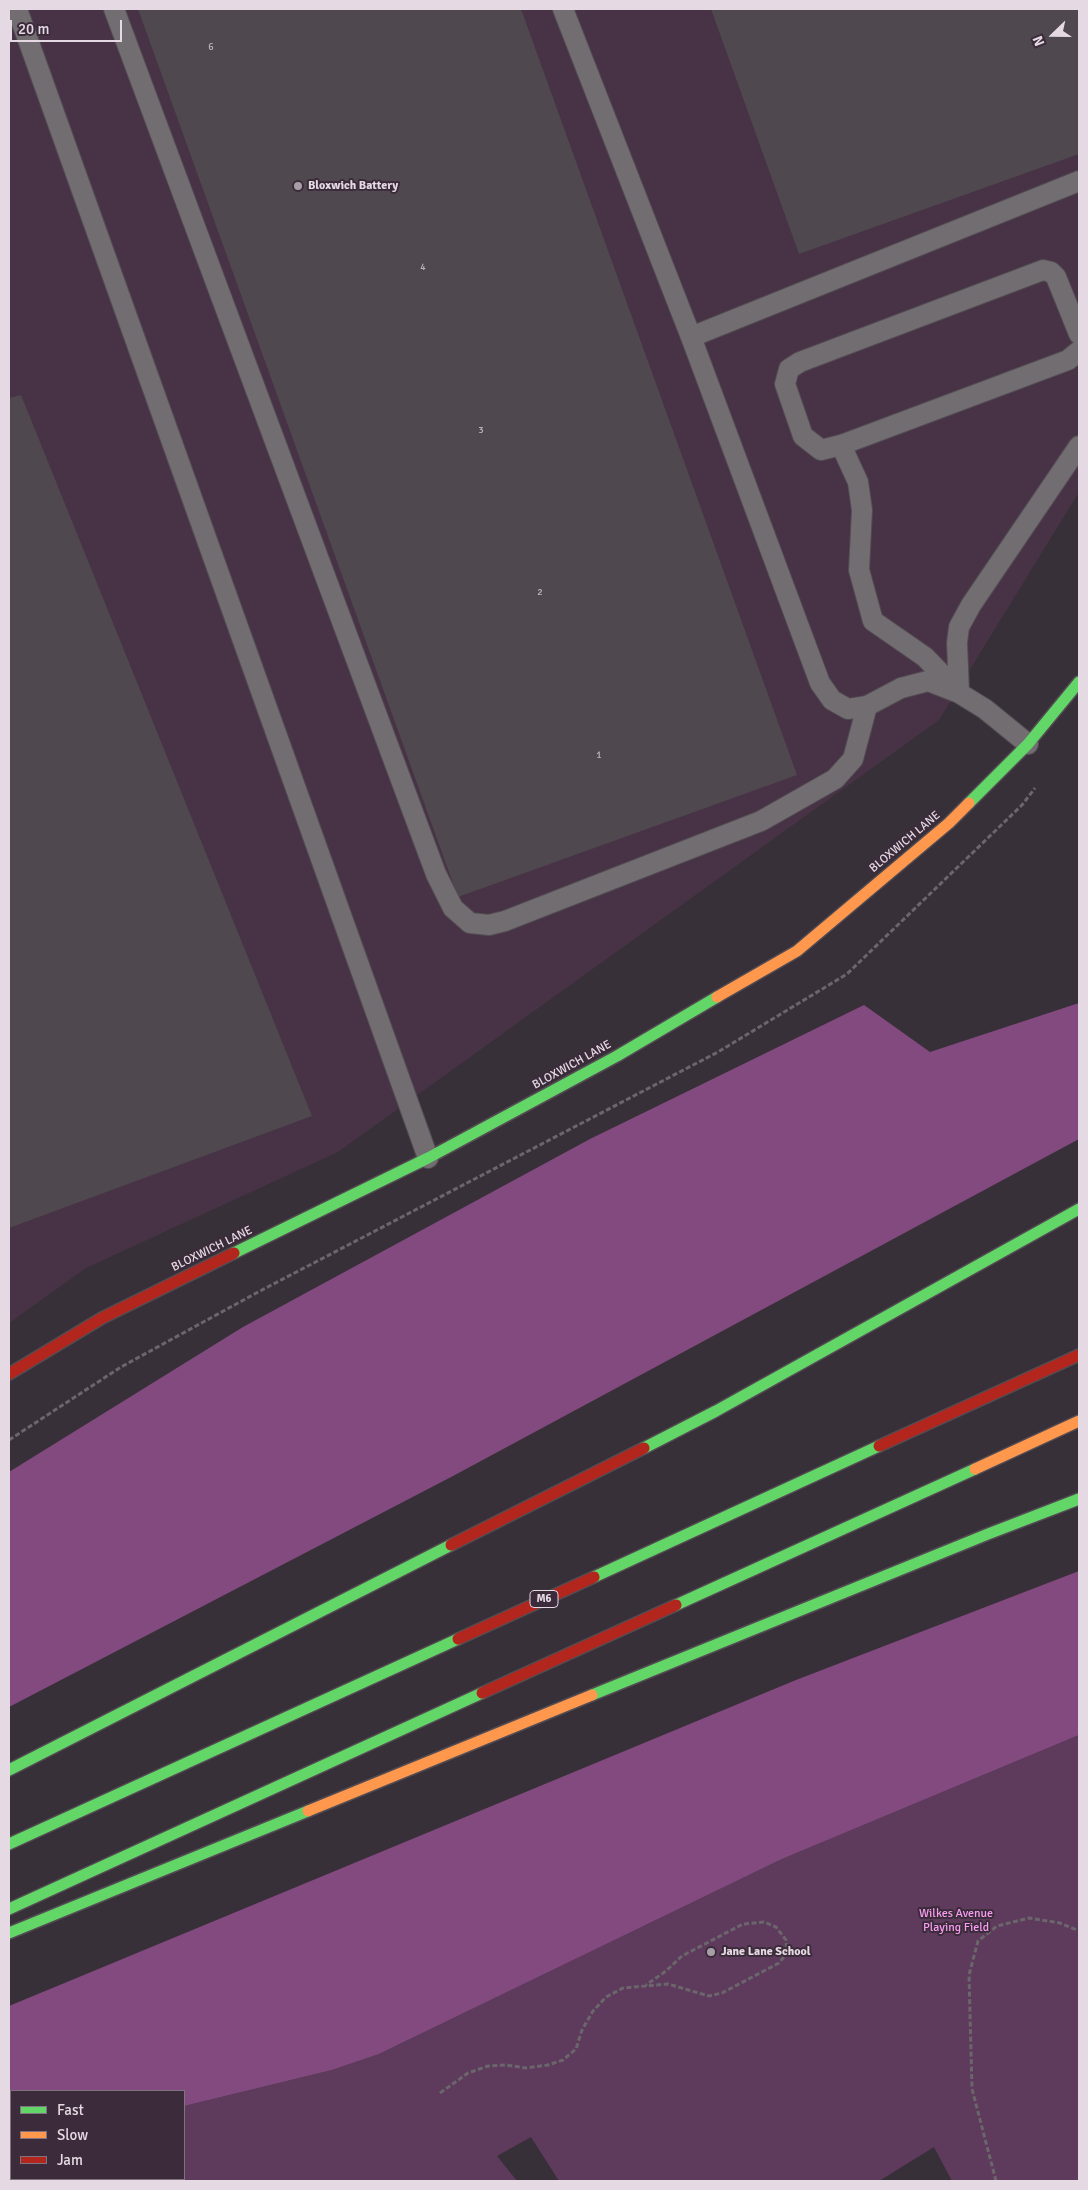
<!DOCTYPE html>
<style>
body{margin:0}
#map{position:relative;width:1088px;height:2190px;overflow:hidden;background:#383038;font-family:Signika,sans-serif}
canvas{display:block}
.frame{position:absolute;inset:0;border:10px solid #e5dae3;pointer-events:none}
.legend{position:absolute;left:10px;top:2090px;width:175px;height:90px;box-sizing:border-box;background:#3c2c3b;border:1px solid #80727e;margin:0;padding:6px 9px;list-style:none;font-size:15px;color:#e5dae3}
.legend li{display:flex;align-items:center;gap:10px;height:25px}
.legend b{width:25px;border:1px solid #80727e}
.north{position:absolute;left:1028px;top:10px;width:50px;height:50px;-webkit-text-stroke:4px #3c2c3b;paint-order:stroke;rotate:248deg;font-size:14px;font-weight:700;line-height:20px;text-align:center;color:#e5dae3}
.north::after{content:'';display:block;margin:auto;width:18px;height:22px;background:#e5dae3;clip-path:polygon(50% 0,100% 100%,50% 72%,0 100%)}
.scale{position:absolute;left:10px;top:20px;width:112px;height:22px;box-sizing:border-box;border:2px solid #e5dae3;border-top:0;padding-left:6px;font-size:15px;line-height:18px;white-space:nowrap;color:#e5dae3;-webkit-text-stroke:4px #3c2c3b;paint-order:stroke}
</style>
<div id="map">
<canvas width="1088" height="2190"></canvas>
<div class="frame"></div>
<ul class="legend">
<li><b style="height:6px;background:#63d668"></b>Fast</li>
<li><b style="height:6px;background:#ff974d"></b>Slow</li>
<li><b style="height:6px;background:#b3261e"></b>Jam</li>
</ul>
<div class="north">N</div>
<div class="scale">20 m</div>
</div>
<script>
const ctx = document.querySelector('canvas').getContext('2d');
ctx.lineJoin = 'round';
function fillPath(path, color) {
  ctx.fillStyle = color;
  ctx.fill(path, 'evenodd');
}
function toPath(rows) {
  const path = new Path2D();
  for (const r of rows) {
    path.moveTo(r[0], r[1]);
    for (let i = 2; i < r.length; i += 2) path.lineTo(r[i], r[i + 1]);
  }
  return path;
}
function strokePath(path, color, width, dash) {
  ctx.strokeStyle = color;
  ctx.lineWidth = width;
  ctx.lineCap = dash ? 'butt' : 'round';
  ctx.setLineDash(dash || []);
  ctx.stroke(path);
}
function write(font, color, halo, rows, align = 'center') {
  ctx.font = font + ' Signika,sans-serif';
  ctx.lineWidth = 4;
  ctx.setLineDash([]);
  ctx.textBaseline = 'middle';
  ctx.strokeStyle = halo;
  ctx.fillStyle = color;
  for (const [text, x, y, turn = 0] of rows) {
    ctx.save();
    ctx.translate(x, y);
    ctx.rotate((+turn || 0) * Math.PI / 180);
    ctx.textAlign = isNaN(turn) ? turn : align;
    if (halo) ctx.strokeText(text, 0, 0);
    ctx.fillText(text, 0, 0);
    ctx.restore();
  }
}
fillPath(toPath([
 [9,9,1079,9,1079,492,939,720,338,1152,86,1268,9,1323]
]), '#473345');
fillPath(toPath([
 [1079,1735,1079,2181,952,2181,934,2147,879,2181,559,2181,531,2137,497,2156,517,2181,106,2181,105,2179,184,2179,184,2106,332,2070,379,2054,782,1859]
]), '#5e3b5c');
fillPath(toPath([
 [1079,1003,1079,1139,453,1476,9,1707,9,1472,243,1327,590,1139,864,1005,930,1052],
 [1079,1571,1079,1735,782,1859,379,2054,332,2070,184,2106,184,2091,11,2091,11,2148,9,2149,9,2006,796,1680]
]), '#834a80');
fillPath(toPath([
 [138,9,521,9,797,775,458,897],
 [711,9,1079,9,1079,154,799,254],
 [21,395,312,1116,9,1228,9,398]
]), '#4f484f');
const lane = toPath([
 [17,9,428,1158],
 [114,9,436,874,453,908,470,923,489,925,505,921,761,821,835,779,853,759,867,706],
 [563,9,691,337,1079,181],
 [1079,334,1056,277,1051,272,1043,270,800,362,789,369,785,384,803,436,821,450,841,445,1068,360,1079,351],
 [691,337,820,683,832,700,848,709,867,706,901,688,928,681,959,693,985,709,1028,744],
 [841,445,858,482,862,510,859,570,873,621,925,657,955,688],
 [959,692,957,643,959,627,971,605,1079,446]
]);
const fast = toPath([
 [969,803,1028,744,1079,682],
 [234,1253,428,1158,617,1056,717,997],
 [644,1448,716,1411,1079,1209],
 [594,1577,879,1446],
 [676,1605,975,1469],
 [592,1695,988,1534,1079,1499],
 [9,1770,451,1545],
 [9,1844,458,1639],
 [9,1909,482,1693],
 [9,1933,308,1811]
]);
const slow = toPath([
 [717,997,797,951,949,823,969,803],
 [975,1469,1079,1421],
 [308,1811,592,1695]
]);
const jam = toPath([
 [9,1374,102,1318,234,1253],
 [879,1446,1079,1355],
 [451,1545,644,1448],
 [458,1639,594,1577],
 [482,1693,676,1605]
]);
strokePath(lane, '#534c53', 22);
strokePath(fast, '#534c53', 14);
strokePath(slow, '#534c53', 14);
strokePath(jam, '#534c53', 14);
strokePath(toPath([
 [9,1440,121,1367,260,1291,718,1052,847,974,1022,805,1035,788],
 [440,2093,468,2073,488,2066,506,2065,526,2068,548,2065,563,2060,576,2049,582,2030,593,2011,606,1997,623,1988,668,1984,709,1996,722,1993,779,1963,787,1953,786,1940,776,1927,764,1922,743,1924,682,1956,666,1971,646,1985],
 [996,2181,972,2089,969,1975,978,1941,997,1926,1029,1918,1060,1923,1079,1931]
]), '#6b666b', 3, [5, 2.5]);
strokePath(lane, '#716d71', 20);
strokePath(fast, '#63d668', 11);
strokePath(slow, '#ff974d', 11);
strokePath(jam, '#b3261e', 11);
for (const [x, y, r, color] of [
 [298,186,5,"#a89ea7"],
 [711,1952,5,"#a89ea7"]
]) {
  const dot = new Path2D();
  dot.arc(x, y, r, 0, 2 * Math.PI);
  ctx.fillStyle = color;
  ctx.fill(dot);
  strokePath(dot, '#3c2c3b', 2);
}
write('10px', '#c0b6be', null, [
 ["6",211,47],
 ["4",423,267],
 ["3",481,430],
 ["2",540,592],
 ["1",599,755]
]);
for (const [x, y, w] of [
 [544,1599,28]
]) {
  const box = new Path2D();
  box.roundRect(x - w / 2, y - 8.5, w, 17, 4);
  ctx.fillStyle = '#3c2c3b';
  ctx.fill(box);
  strokePath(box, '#e5dae3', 1);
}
write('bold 11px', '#e5dae3', null, [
 ["M6",544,1599]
]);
write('bold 12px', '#e5dae3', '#3c2c3b', [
 ["Bloxwich Battery",308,186],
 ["Jane Lane School",721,1952]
], 'left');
write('12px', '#e5dae3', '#3c2c3b', [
 ["BLOXWICH LANE",905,842,-40],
 ["BLOXWICH LANE",572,1065,-29],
 ["BLOXWICH LANE",212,1249,-26]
]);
write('12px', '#f89df1', '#3c2c3b', [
 ["Wilkes Avenue",956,1914],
 ["Playing Field",956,1928]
]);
</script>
